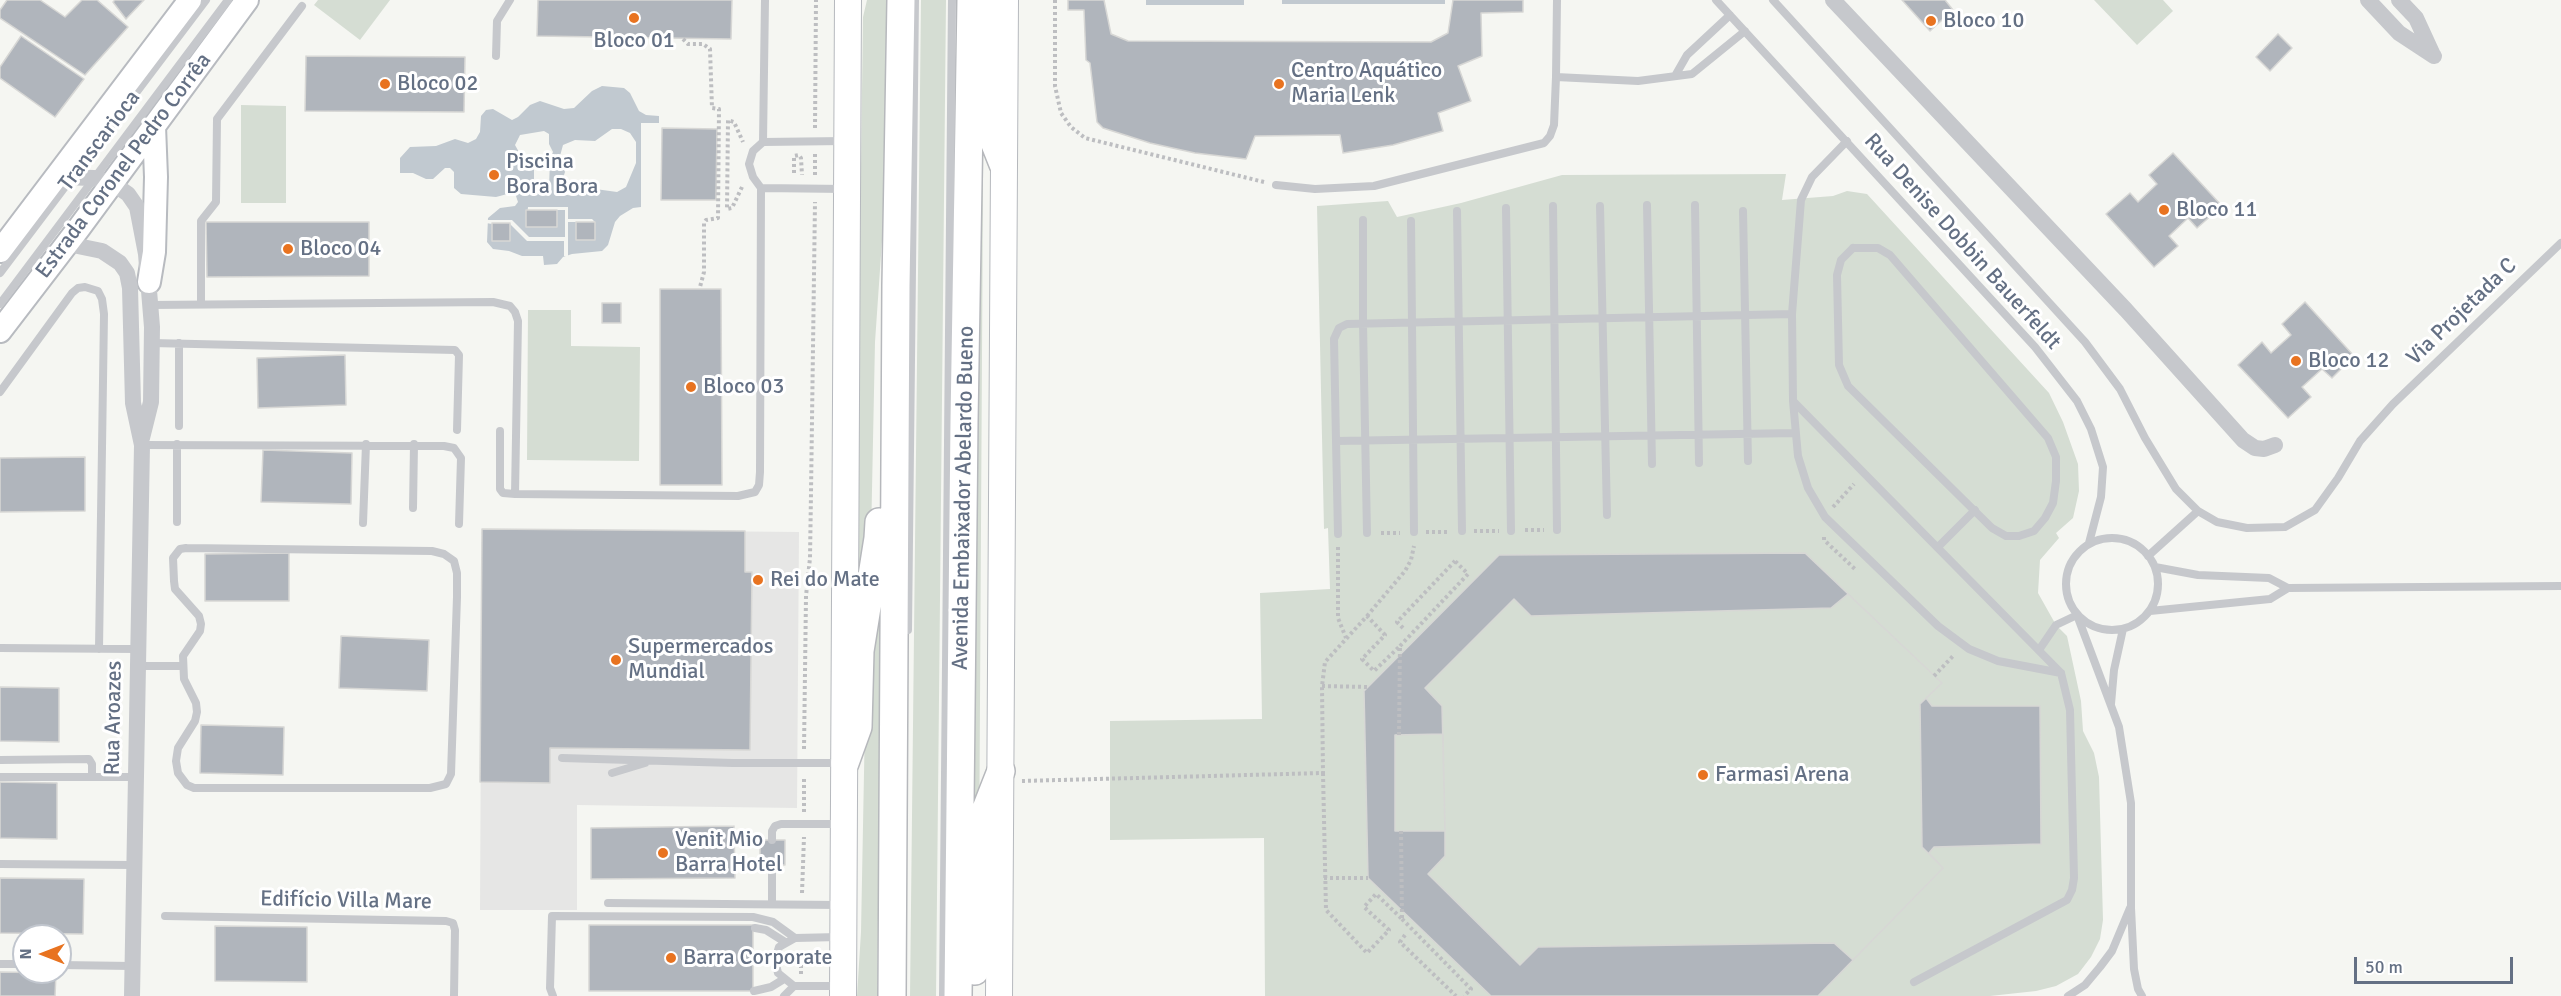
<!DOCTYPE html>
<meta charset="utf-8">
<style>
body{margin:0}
#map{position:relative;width:2561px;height:996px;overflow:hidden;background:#f5f6f2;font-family:Signika,sans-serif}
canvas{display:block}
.north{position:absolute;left:12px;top:924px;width:60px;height:60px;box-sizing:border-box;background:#fff;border:2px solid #c1c6ce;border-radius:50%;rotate:270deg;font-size:16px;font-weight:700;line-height:24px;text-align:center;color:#647084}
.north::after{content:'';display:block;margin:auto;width:21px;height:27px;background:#e87320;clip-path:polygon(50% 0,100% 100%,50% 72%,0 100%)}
.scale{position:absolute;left:2354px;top:957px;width:159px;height:27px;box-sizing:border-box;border:3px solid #647084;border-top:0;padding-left:8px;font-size:18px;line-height:21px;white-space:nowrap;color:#647084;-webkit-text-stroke:4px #fff;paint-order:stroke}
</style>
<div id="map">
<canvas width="2561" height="996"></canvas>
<div class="north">N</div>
<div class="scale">50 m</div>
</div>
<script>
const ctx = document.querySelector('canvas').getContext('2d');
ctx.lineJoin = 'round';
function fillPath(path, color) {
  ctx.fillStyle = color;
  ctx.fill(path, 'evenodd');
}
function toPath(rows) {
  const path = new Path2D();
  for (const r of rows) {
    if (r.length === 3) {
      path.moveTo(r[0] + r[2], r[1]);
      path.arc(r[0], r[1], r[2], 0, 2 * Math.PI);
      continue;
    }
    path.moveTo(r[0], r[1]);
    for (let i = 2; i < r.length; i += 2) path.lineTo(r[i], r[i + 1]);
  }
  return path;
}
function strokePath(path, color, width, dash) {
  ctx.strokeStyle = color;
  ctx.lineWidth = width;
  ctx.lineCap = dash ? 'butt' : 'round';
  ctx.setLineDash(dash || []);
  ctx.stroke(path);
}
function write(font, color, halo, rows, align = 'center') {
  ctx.font = font + ' Signika,sans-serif';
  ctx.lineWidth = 6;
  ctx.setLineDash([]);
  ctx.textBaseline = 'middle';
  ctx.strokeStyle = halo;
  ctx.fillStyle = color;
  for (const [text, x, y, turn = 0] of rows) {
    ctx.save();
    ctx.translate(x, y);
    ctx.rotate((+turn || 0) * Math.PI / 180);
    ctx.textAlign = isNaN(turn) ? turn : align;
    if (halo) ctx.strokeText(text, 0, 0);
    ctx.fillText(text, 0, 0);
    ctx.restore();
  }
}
fillPath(toPath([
 [482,529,799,532,797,808,577,805,577,910,480,910]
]), '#e6e6e5');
fillPath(toPath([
 [318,0,390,0,360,40,314,5],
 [867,0,886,0,889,139,875,342,871,539,855,616,863,17],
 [921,0,946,0,936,996,910,996],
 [2094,0,2163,0,2173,11,2137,45],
 [980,9,984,9,979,873,972,917],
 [241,105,286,106,286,203,241,203],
 [1786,174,1782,200,1833,196,1847,191,1867,194,2049,393,2063,422,2078,464,2079,491,2073,518,2056,533,2059,538,2040,560,2038,593,2056,625,2067,636,2081,701,2083,731,2094,753,2099,777,2103,920,2100,939,2091,957,2078,974,2056,986,2036,991,1990,996,1265,996,1264,838,1110,840,1110,721,1262,719,1260,593,1330,589,1328,528,1324,529,1317,206,1388,201,1397,217,1461,203,1562,175],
 [528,310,571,310,571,346,640,347,639,461,527,460],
 [882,591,877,996,857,996,861,932,866,667]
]), '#d5ddd3');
fillPath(toPath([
 [1146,0,1244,0,1244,5,1146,5],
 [1282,0,1445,0,1445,4,1282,4],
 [602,86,624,88,630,93,639,111,646,115,659,116,659,123,641,123,641,207,633,208,620,216,615,222,608,245,602,251,572,254,563,257,557,264,544,265,543,256,522,256,509,251,493,249,487,242,488,218,500,208,515,206,518,202,516,196,511,193,496,197,461,194,454,188,454,172,450,168,445,168,433,179,426,179,413,173,400,173,400,158,410,147,436,146,455,139,468,143,476,139,480,132,481,116,486,110,493,109,512,120,518,117,530,105,540,101,564,109,574,108,592,91],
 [612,129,621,129,630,133,636,142,636,163,626,187,617,192,588,188,573,196,562,194,560,187,565,172,560,156,563,145,575,140,595,141],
 [544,131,549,134,549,144,553,152,550,160,549,187,545,192,540,192,534,187,534,160,520,154,515,145,520,135]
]), '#c1c9d0');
fillPath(toPath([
 [528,207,568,207,568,219,592,219,595,222,595,240,576,240,576,222,568,222,568,257,564,256,564,241,527,241,510,224,510,241,492,241,492,224,486,223,487,220,512,220,529,237,565,237,565,210,557,210,557,227,526,227]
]), '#f5f6f2');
const building = toPath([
 [7,0,40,0,65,17,82,0,97,0,128,27,85,75,0,18,0,10,7,0],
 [115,0,144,0,126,19,113,2,115,0],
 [538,0,732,0,731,39,537,36,538,0],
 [1068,0,1104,0,1111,34,1128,41,1431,42,1448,33,1453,0,1523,0,1523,12,1481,13,1482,56,1458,66,1471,101,1438,113,1443,131,1393,145,1343,153,1340,135,1255,136,1246,159,1195,153,1150,143,1103,128,1097,122,1090,63,1086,60,1084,10,1068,10,1068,0],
 [1902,0,1945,0,1953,10,1930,31,1902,0],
 [2278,34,2292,48,2270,71,2256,57,2278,34],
 [21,36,84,79,55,117,0,78,0,67,21,36],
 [306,56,465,57,464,112,305,111,306,56],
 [662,128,717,129,716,200,661,200,662,128],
 [2173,153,2222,206,2197,228,2188,218,2169,236,2178,246,2154,267,2106,214,2130,193,2138,202,2157,184,2149,175,2173,153],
 [526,210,557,210,557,227,526,227,526,210],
 [206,222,369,222,369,276,207,277,206,222],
 [576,222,595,222,595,240,576,240,576,222],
 [492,223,510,223,510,241,492,241,492,223],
 [660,289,721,289,722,485,660,485,660,289],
 [2305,302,2354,356,2332,378,2322,369,2302,387,2311,397,2288,418,2238,365,2262,342,2271,353,2291,335,2282,324,2305,302],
 [602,303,621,303,621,323,602,323,602,303],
 [345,355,346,405,258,408,257,358,345,355],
 [263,450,352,453,351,504,261,502,263,450],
 [85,457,85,511,0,512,0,458,85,457],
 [482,529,745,531,745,572,752,572,750,750,550,748,550,783,480,782,482,529],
 [289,553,289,601,205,601,205,554,289,553],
 [1805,553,1942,683,1926,698,1932,706,2040,706,2041,844,1934,847,1929,853,1943,868,1818,996,1491,996,1368,878,1364,691,1499,555,1805,553],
 [1848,594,1942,683,1920,704,1922,847,1943,868,1853,960,1834,943,1538,947,1520,965,1428,874,1445,856,1445,831,1442,706,1425,688,1514,599,1531,616,1831,608,1848,594],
 [341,636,429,640,427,691,339,688,341,636],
 [0,687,59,688,59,742,0,741,0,687],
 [201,725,284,727,283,775,200,773,201,725],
 [1443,734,1445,831,1395,831,1395,735,1443,734],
 [0,782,57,783,57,839,0,838,0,782],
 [734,826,735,878,591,879,591,828,734,826],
 [760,840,785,840,785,865,760,865,760,840],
 [0,878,84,879,83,934,0,933,0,878],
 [589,925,753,925,753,991,589,991,589,925],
 [215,926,307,927,307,982,215,981,215,926],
 [0,972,56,973,55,996,0,996,0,972]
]);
fillPath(building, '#b0b5bc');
strokePath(building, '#d7d7d5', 1.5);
const secondary = toPath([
 [0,251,190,0],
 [149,282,154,252,156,177,154,126],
 [0,331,79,228,247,0]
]);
const primary = toPath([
 [843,996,848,0],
 [999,996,1005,0]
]);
const trunk = toPath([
 [989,0,990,126,991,134,1003,164],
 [845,763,858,727,860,651,878,538,879,522],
 [975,971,983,892,986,809,1001,771],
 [892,996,896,285,901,0],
 [958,996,964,421,971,0]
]);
strokePath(secondary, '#b8bbc0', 26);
strokePath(primary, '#b6b9be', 28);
strokePath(trunk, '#b6b8bc', 30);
strokePath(toPath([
 [1055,0,1055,86,1061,113,1071,127,1085,138,1264,182],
 [683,39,688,44,703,44,710,49,712,108,719,109,718,218,706,220,704,223,704,272,700,287],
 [815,128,816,0],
 [815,154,815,176],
 [794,173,794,156,799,155,801,158,802,175],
 [742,187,732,208,727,209,728,120,734,122,743,142],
 [1833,507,1854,484],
 [1525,530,1544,530],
 [1474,531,1499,531],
 [1426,532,1448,532],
 [1381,533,1400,533],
 [1824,537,1824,540,1856,570],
 [1338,547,1338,618,1346,638],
 [1367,616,1405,571,1411,560,1414,546],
 [1403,628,1397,622,1455,561],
 [1934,676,1954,655],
 [1322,686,1368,687],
 [1399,735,1400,646],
 [804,749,806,596,810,558,811,493,815,202],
 [1323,773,1326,910,1367,953,1389,930,1364,907,1376,894,1402,919],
 [1022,781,1323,773,1322,686,1325,662,1367,616,1385,635,1362,659,1374,671,1400,646],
 [804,812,804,777],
 [1401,831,1402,918],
 [1324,878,1368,878],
 [802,893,804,837],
 [1405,935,1400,942,1456,996],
 [788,960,801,960],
 [801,974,801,951]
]), '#bdbec1', 4, [3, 3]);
strokePath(toPath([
 [1716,0,2035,347,2077,401,2091,429,2103,467,2101,497,2089,543],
 [1773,0,2085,342,2120,389,2145,438,2176,489,2198,511,2217,522,2247,528,2285,527,2315,510,2338,478,2360,441,2393,404,2561,243],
 [496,56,497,21,510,0],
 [1675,76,1687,55,1730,15],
 [1556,77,1557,0],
 [1847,141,1812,177,1801,200,1792,314,1793,401,2061,673,2070,710,2074,878,2072,890,2067,900,1914,982],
 [763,142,844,141],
 [1276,185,1315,189,1374,186,1544,143,1550,136,1554,125,1556,77,1638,81,1692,74,1745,31],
 [761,188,845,189],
 [1647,205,1652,464],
 [1695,205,1699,463],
 [1553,206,1557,530],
 [1600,206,1607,515],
 [1506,208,1511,531],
 [1457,211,1462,531],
 [1743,211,1748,461],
 [1363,220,1363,324,1367,533],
 [1411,221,1414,532],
 [1853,248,1878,248,1890,255,2048,438,2056,457,2056,481,2053,503,2045,518,2034,531,2019,536,2006,536,1992,528,1848,386,1839,365,1837,275,1841,260,1853,248],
 [0,273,206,0],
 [0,304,228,0],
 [201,304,201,221,216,202,217,119,302,6],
 [151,305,493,302,510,306,515,312,518,321,515,494,738,496,755,492,759,485,760,472,761,188,753,177,749,164,753,151,763,142,765,0],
 [1792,314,1347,324,1339,328,1334,339,1336,441,1795,433],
 [152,343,455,350,459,355,457,430],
 [0,392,72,293,78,288,85,287,98,291,102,299,104,314,99,649],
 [1793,401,1798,456,1808,488,1825,517,1938,626,1969,649,1998,661,2061,673],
 [179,426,179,343],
 [500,431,500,489,503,493,515,494],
 [1336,441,1338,534],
 [142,445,444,446,454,448,461,458,459,524],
 [413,508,414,444],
 [177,522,177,444],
 [363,523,366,444],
 [2112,584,46],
 [1938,547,1975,510],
 [186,548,432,551,444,554,454,561,457,573,457,597,451,774,446,784,430,788,194,788,187,785,178,773,176,761,178,748,195,721,197,712,196,703,184,679,183,656,200,631,201,624,199,616,175,589,174,581,173,558,180,549,186,548],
 [2148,556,2198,511],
 [2155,567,2198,575,2269,578,2288,588],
 [2150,611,2270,599,2288,588,2561,586],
 [908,630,915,0],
 [0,648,137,649],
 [2039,650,2056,625,2077,615,2119,727,2131,803,2131,908,2134,969,2138,989,2142,996],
 [137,666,183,666],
 [2111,704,2114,670,2123,629],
 [562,758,733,763,842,763],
 [0,760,89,759,92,764,92,777],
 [612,773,645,763],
 [0,777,135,777],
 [772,840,772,831,775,826,781,824,840,824],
 [0,864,134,865],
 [772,865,772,904],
 [608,903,840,905],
 [165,916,446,921,453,923,455,930,454,996],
 [755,928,766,930,785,942],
 [839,937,795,938,779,947,775,960,778,973,794,986,841,986],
 [0,964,24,964],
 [60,965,132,966],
 [754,991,771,987,784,979],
 [553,996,550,988,552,916,753,917,773,922,795,938],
 [784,996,794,986],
 [943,996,952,0],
 [2068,996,2085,985,2100,967,2112,951,2130,908]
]), '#c6c8cc', 8);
strokePath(toPath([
 [1833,0,2126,310,2243,440,2255,448,2264,449,2275,445],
 [2368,0,2399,33,2434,56],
 [2399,0,2416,18,2433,55],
 [58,177,94,178,112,183,128,194,137,207,146,254,152,327,151,402,142,438],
 [68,244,102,251,120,263,127,273,130,288,133,403,142,445,132,996]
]), '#c6c8cc', 16);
strokePath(secondary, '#fff', 22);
strokePath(primary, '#fff', 26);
strokePath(trunk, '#fff', 27);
strokePath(toPath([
 [1400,646,1468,574,1455,561],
 [1402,919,1471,989,1464,996]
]), '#bdbec1', 4, [3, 3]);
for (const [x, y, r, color] of [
 [634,18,6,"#e87320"],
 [1931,21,6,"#e87320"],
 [385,84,6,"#e87320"],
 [1279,84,6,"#e87320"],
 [494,175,6,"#e87320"],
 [2164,210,6,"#e87320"],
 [288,249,6,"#e87320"],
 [2296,361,6,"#e87320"],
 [691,387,6,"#e87320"],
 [758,580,6,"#e87320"],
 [616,660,6,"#e87320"],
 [1703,775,6,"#e87320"],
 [663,853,6,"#e87320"],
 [671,958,6,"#e87320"]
]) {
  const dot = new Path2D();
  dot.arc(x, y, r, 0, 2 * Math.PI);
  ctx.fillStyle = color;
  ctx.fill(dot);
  strokePath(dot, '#fff', 2);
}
write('22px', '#647084', '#fff', [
 ["Bloco 10",1943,21],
 ["Bloco 01",634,41,"center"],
 ["Centro Aquático",1291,71],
 ["Maria Lenk",1291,96],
 ["Bloco 02",397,84],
 ["Piscina",506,162],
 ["Bora Bora",506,187],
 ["Bloco 11",2176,210],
 ["Bloco 04",300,249],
 ["Bloco 12",2308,361],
 ["Bloco 03",703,387],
 ["Rei do Mate",770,580],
 ["Supermercados",628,647],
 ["Mundial",628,672],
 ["Farmasi Arena",1715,775],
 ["Venit Mio",675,840],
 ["Barra Hotel",675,865],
 ["Barra Corporate",683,958]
], 'left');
write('22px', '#647084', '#fff', [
 ["Transcarioca",100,141,-53],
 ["Estrada Coronel Pedro Corrêa",124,166,-53],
 ["Rua Denise Dobbin Bauerfeldt",1962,242,48],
 ["Via Projetada C",2462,312,-44],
 ["Avenida Embaixador Abelardo Bueno",964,498,-89],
 ["Rua Aroazes",114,718,-89],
 ["Edifício Villa Mare",346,901,1]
]);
</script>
